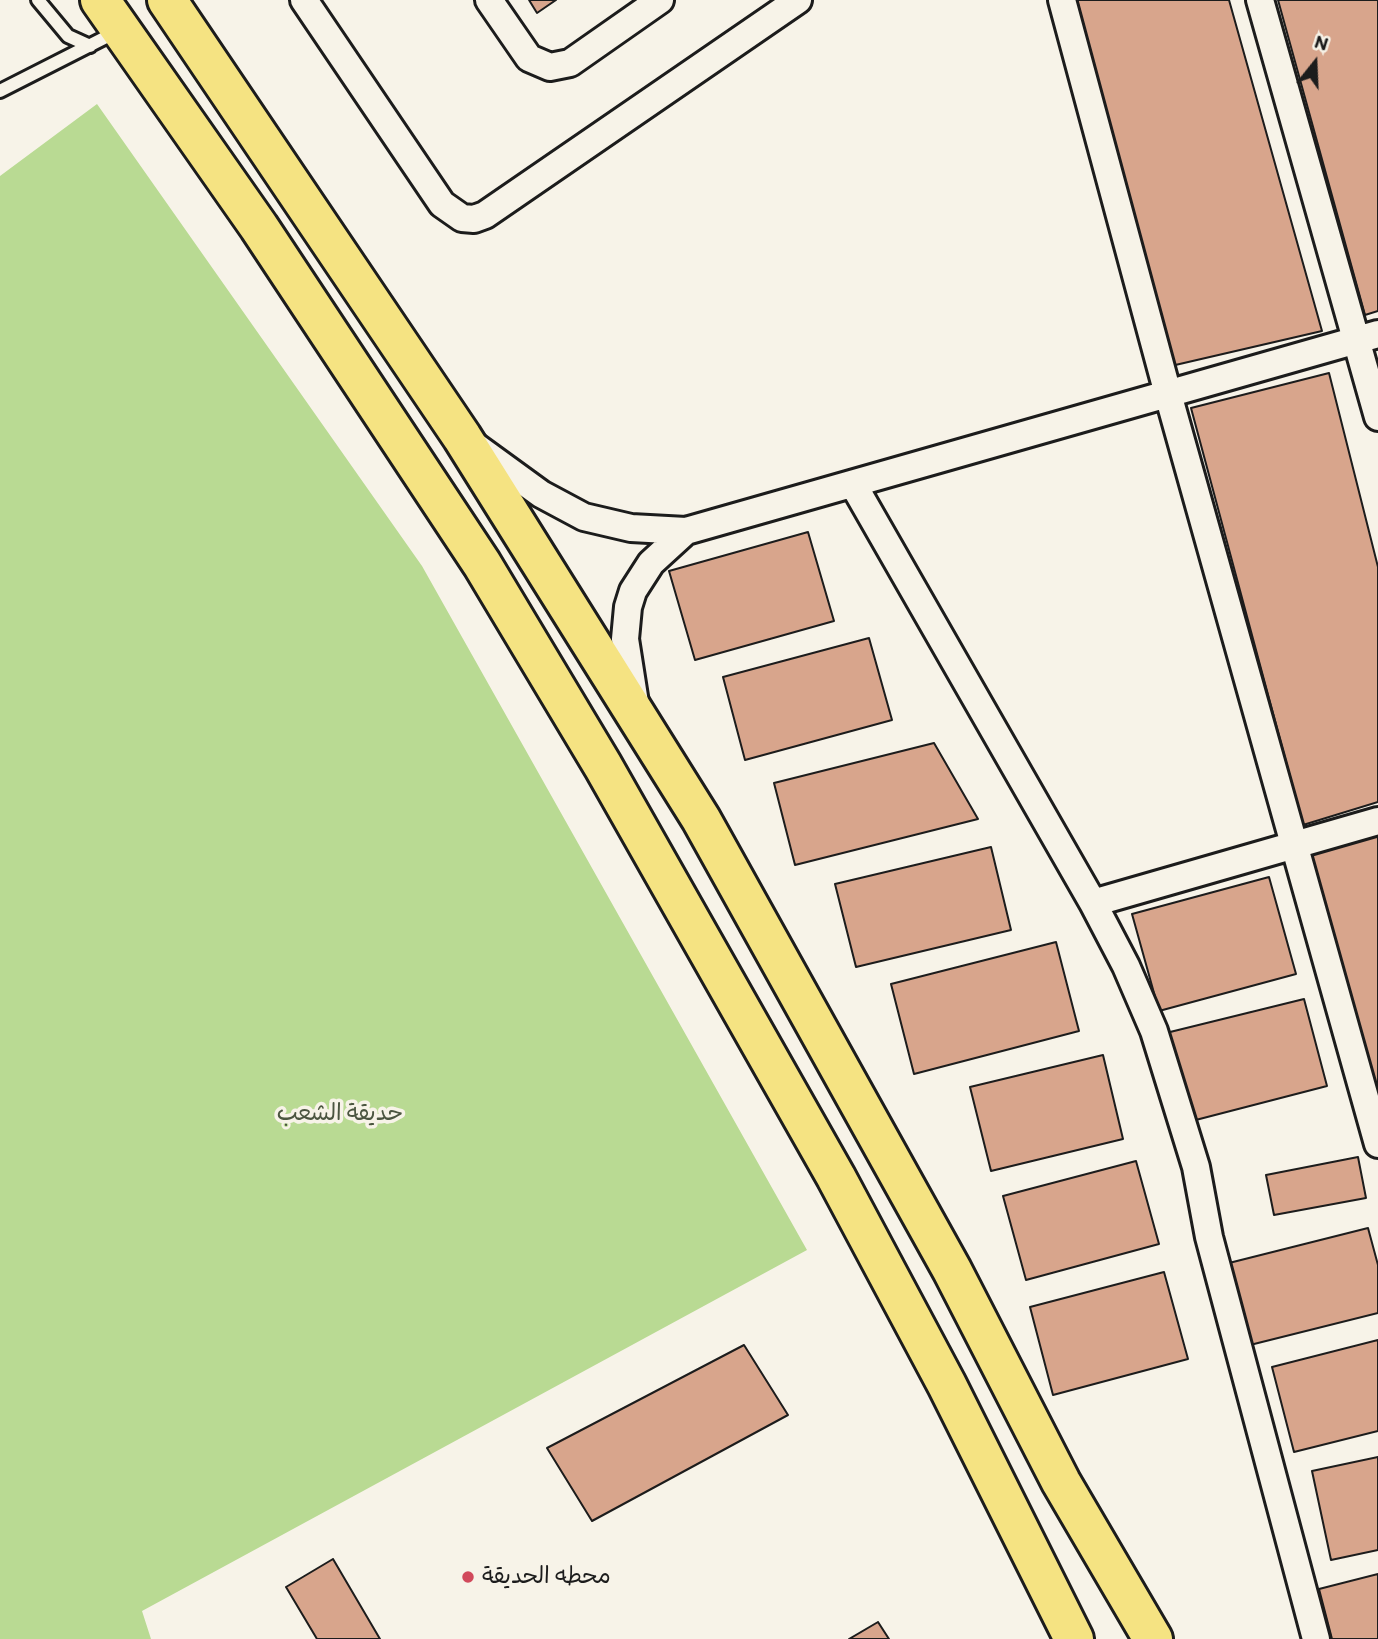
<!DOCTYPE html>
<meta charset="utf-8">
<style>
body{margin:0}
#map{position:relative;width:1378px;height:1639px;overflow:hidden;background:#f7f3e8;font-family:Itim,sans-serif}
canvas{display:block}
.north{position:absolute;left:1280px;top:28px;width:70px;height:70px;-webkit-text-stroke:5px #f7f3e8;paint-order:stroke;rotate:18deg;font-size:19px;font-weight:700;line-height:28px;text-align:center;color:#1c1c1c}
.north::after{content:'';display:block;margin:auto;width:24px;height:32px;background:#1c1c1c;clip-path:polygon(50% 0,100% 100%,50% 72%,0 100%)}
</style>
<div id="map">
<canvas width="1378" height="1639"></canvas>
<div class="north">N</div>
</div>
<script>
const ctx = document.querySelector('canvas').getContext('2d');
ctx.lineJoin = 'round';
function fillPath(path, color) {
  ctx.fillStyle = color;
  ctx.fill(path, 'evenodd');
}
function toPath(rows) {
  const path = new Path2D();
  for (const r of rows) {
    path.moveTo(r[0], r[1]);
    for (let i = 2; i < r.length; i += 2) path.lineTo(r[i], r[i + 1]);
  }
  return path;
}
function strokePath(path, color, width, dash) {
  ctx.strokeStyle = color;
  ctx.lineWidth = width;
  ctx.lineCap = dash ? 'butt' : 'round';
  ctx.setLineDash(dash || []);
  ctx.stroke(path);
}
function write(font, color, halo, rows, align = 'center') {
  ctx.font = font + ' Itim,"Playpen Sans Arabic",sans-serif';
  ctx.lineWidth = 7;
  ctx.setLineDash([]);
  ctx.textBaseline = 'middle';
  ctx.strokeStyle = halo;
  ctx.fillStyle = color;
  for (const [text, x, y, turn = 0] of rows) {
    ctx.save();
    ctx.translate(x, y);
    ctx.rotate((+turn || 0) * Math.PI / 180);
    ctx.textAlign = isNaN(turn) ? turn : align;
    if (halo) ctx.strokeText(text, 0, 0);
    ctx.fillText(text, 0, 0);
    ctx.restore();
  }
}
fillPath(toPath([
 [97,104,422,566,807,1250,142,1611,151,1639,0,1639,0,176]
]), '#b9da93');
const building = toPath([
 [529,0,556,0,537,13,529,0],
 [1077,0,1229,0,1322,331,1171,366,1077,0],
 [1278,0,1378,0,1378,311,1365,315,1278,0],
 [1329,373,1378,567,1378,802,1303,825,1191,408,1329,373],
 [808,532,834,621,695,660,669,571,808,532],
 [869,638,892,720,745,760,723,677,869,638],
 [934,743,978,819,795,865,774,783,934,743],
 [1378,836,1378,1109,1307,855,1378,836],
 [991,847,1011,930,856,967,835,884,991,847],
 [1269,877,1296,974,1159,1011,1132,914,1269,877],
 [1056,942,1079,1031,914,1074,891,984,1056,942],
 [1304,999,1327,1086,1188,1122,1166,1033,1304,999],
 [1103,1055,1123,1139,991,1171,970,1087,1103,1055],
 [1358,1157,1366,1198,1274,1215,1266,1175,1358,1157],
 [1136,1161,1159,1244,1026,1280,1003,1196,1136,1161],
 [1368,1228,1378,1265,1378,1313,1250,1345,1229,1263,1368,1228],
 [1164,1272,1188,1359,1053,1395,1030,1307,1164,1272],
 [1378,1340,1378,1431,1294,1452,1272,1367,1378,1340],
 [744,1345,788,1415,592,1521,547,1448,744,1345],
 [1378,1457,1378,1550,1331,1560,1312,1471,1378,1457],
 [333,1559,380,1639,317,1639,286,1587,333,1559],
 [1378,1574,1378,1639,1332,1639,1319,1589,1378,1574],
 [878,1622,889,1639,849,1639,878,1622]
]);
fillPath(building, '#d8a58c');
strokePath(building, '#1c1c1c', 2);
const service = toPath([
 [38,0,68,36,90,46],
 [0,91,118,31]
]);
const minor = toPath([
 [304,0,442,204,462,218,474,219,485,215,798,0],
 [489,0,529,58,550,67,570,63,660,0],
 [1062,0,1168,394,1378,1144],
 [1260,0,1378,417],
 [475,446,541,494,584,517,631,528,686,531,1378,334],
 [853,484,1093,903,1126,966,1154,1031,1196,1167,1209,1237,1316,1639],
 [635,703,625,639,628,607,633,591,651,563,686,531],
 [1093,903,1378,821]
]);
const primary = toPath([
 [100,0,259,227,482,564,603,766,836,1177,947,1385,1074,1639],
 [167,0,462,437,701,819,952,1270,1061,1482,1153,1639]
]);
strokePath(service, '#1c1c1c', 18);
strokePath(minor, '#1c1c1c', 32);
strokePath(primary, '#1c1c1c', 44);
strokePath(service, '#f7f3e8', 12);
strokePath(minor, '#f7f3e8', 26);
strokePath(primary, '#f5e382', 38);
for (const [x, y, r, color] of [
 [468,1577,7,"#d1495b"]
]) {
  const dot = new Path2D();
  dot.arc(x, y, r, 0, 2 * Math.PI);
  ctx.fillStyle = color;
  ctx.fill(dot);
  strokePath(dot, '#f7f3e8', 2.5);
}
write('23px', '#4b5540', '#f7f3e8', [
 ["حديقة الشعب",340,1114]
]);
write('23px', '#1c1c1c', '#f7f3e8', [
 ["محطه الحديقة",482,1577]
], 'left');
</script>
